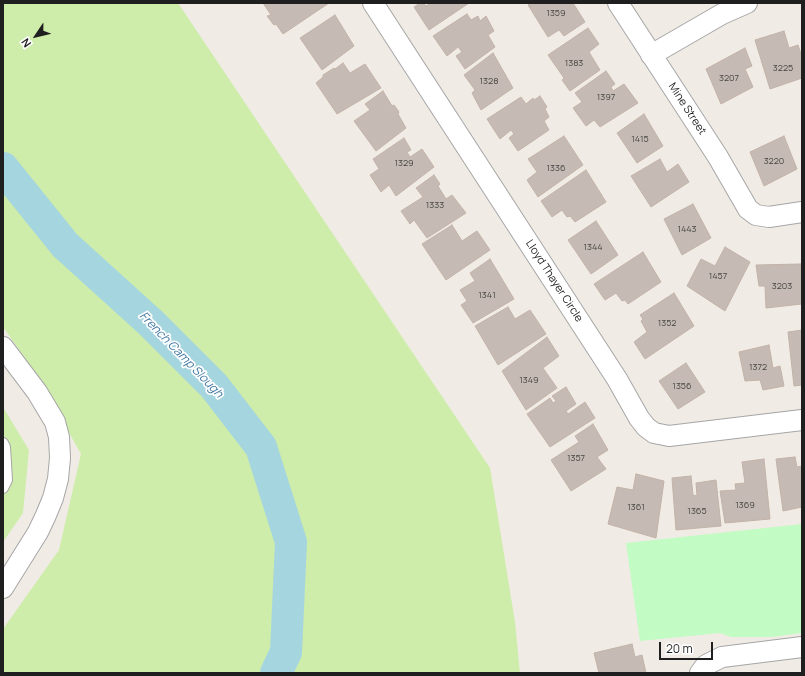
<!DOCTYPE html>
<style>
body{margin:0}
#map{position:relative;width:805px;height:676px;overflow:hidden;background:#f0ece5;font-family:Manrope,sans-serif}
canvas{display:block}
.frame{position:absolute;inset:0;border:4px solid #1f1f1f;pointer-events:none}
.north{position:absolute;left:16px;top:16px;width:40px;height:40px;-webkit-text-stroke:3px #fff;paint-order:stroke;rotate:235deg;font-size:11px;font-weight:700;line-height:16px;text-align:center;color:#1f1f1f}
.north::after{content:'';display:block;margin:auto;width:14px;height:18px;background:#1f1f1f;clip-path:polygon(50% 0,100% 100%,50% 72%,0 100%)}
.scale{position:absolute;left:659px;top:642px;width:54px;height:18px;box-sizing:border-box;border:2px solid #1f1f1f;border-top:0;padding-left:5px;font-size:12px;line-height:14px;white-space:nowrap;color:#1f1f1f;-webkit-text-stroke:3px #fff;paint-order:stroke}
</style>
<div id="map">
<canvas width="805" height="676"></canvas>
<div class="frame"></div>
<div class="north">N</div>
<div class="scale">20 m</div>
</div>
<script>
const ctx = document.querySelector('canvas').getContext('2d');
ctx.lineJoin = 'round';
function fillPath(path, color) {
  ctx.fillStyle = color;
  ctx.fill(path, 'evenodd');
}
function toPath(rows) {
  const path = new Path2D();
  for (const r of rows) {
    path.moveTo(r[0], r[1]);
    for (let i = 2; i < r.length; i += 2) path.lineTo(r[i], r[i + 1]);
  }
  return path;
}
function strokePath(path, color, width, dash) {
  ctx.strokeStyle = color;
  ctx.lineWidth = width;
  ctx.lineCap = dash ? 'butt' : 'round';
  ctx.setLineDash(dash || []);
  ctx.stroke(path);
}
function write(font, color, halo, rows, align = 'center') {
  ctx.font = font + ' Manrope,sans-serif';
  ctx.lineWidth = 3.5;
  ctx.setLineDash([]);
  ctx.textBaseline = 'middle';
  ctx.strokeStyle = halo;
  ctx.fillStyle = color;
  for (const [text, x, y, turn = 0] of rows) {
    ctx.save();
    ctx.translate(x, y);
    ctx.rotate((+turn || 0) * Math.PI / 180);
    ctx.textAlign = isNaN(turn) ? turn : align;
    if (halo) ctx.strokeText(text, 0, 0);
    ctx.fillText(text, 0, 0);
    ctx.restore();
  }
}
fillPath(toPath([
 [3,3,178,3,490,468,515,622,520,673,3,673,3,629,59,550,81,454,33,369,3,327],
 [3,407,29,450,23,513,3,542]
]), '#ceecaa');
fillPath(toPath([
 [802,524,802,633,772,637,731,637,720,633,640,641,626,543]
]), '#c2fbc3');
strokePath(toPath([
 [3,168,65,245,151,323,214,386,261,447,291,542,286,652,276,673]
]), '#a5d5df', 32);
const building = toPath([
 [263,3,329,3,283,34,276,24,274,25,267,16,271,15,263,3],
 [420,3,423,3,426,6,429,4,428,3,469,3,429,30,414,7,420,3],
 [531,3,573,3,585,22,564,36,559,30,548,37,528,5,531,3],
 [467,14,471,20,478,16,480,21,486,16,494,31,488,35,495,47,465,69,456,56,462,52,458,47,447,56,433,36,467,14],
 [335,15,354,46,322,70,300,38,335,15],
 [588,28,599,44,589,52,600,70,570,91,562,80,564,78,548,55,588,28],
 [784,31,789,48,798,45,802,57,802,78,770,89,755,40,784,31],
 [745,48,752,66,745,69,753,87,721,104,706,69,745,48],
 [493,53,513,88,481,110,472,93,475,90,464,75,493,53],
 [343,63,350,73,365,64,381,88,337,114,316,83,323,77,323,75,334,68,335,69,343,63],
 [606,71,615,84,611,87,613,91,624,84,638,103,600,127,594,120,586,126,573,108,582,102,575,93,606,71],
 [383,91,392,106,394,105,399,112,398,114,406,128,376,151,354,121,370,110,365,104,383,91],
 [540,96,547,107,545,109,549,117,544,121,549,130,518,151,509,138,514,134,511,130,500,139,487,119,521,97,526,104,533,98,534,100,540,96],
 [644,114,663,146,637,163,617,133,644,114],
 [564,136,583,165,538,197,527,180,537,172,528,159,564,136],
 [784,136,797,169,764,186,750,152,784,136],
 [404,138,411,150,407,152,410,157,422,149,434,167,396,196,389,185,381,192,370,175,379,169,373,159,404,138],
 [660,159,667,172,678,164,689,182,651,207,631,176,660,159],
 [586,170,606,202,575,222,570,216,567,217,562,210,552,217,541,201,586,170],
 [434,175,440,184,438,186,446,199,452,195,466,213,427,238,414,220,410,224,401,211,423,197,416,188,434,175],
 [693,204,711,238,682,255,664,219,693,204],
 [596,221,618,255,591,274,568,240,596,221],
 [452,225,462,241,477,231,490,250,446,280,422,244,452,225],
 [725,247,750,262,725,311,687,286,701,259,715,266,725,247],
 [643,252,661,282,628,304,625,300,622,301,616,293,605,300,594,284,643,252],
 [490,259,514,299,473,323,461,305,467,301,460,290,475,281,470,273,490,259],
 [801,264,802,304,766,308,765,286,759,286,756,265,801,264],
 [674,293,694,326,645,359,634,342,647,332,641,321,643,319,640,315,674,293],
 [508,307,515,319,530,310,546,334,498,365,475,326,508,307],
 [802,330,802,385,794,386,788,332,802,330],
 [547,337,559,356,543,368,557,388,526,410,502,371,547,337],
 [769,345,773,368,780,366,784,386,763,390,760,380,745,381,739,352,769,345],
 [686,363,705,392,678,409,659,381,686,363],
 [566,387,576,404,566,411,568,414,585,402,595,418,550,447,527,414,550,398,553,403,556,401,552,396,566,387],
 [593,424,608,450,597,457,606,469,571,491,551,460,579,442,575,436,593,424],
 [795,457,797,467,802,466,802,507,783,511,776,459,795,457],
 [764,459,770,519,725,523,720,491,736,490,735,484,745,483,742,462,764,459],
 [636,474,664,481,656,538,608,524,617,487,633,490,636,474],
 [691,476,693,495,697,496,696,483,716,480,721,526,676,530,672,478,691,476],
 [632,644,635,657,642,655,646,673,599,673,594,653,632,644]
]);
fillPath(building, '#c5bbb4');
strokePath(building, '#c3b2a7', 1);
const service = toPath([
 [3,443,5,447,7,480,3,488]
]);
const minor = toPath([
 [373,3,617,379,639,418,646,427,654,433,669,436,802,420],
 [618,3,718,157,748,209,756,215,769,217,802,212],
 [651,55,722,14,747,3],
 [3,347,37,392,55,422,59,437,60,458,58,479,53,498,46,515,38,532,3,588],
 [700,673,706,665,722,657,802,647]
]);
strokePath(service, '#a6a6a6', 12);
strokePath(minor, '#a6a6a6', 22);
strokePath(service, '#fff', 10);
strokePath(minor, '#fff', 20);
write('9px', '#484644', null, [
 ["1359",556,13],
 ["1383",574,63],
 ["3225",783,68],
 ["3207",729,78],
 ["1328",489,81],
 ["1397",606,97],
 ["1415",640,139],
 ["3220",774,161],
 ["1329",404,163],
 ["1336",556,168],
 ["1333",435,205],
 ["1443",687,229],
 ["1344",593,247],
 ["1457",718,276],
 ["3203",782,286],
 ["1341",487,295],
 ["1352",667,323],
 ["1372",758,367],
 ["1349",529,380],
 ["1356",682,386],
 ["1357",576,458],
 ["1369",745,505],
 ["1361",636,507],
 ["1365",697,511]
]);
write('11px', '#1f1f1f', '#fff', [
 ["Mine Street",687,109,57],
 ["Lloyd Thayer Circle",554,281,57]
]);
write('italic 12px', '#4278a2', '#fff', [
 ["French Camp Slough",181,355,46]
]);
</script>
